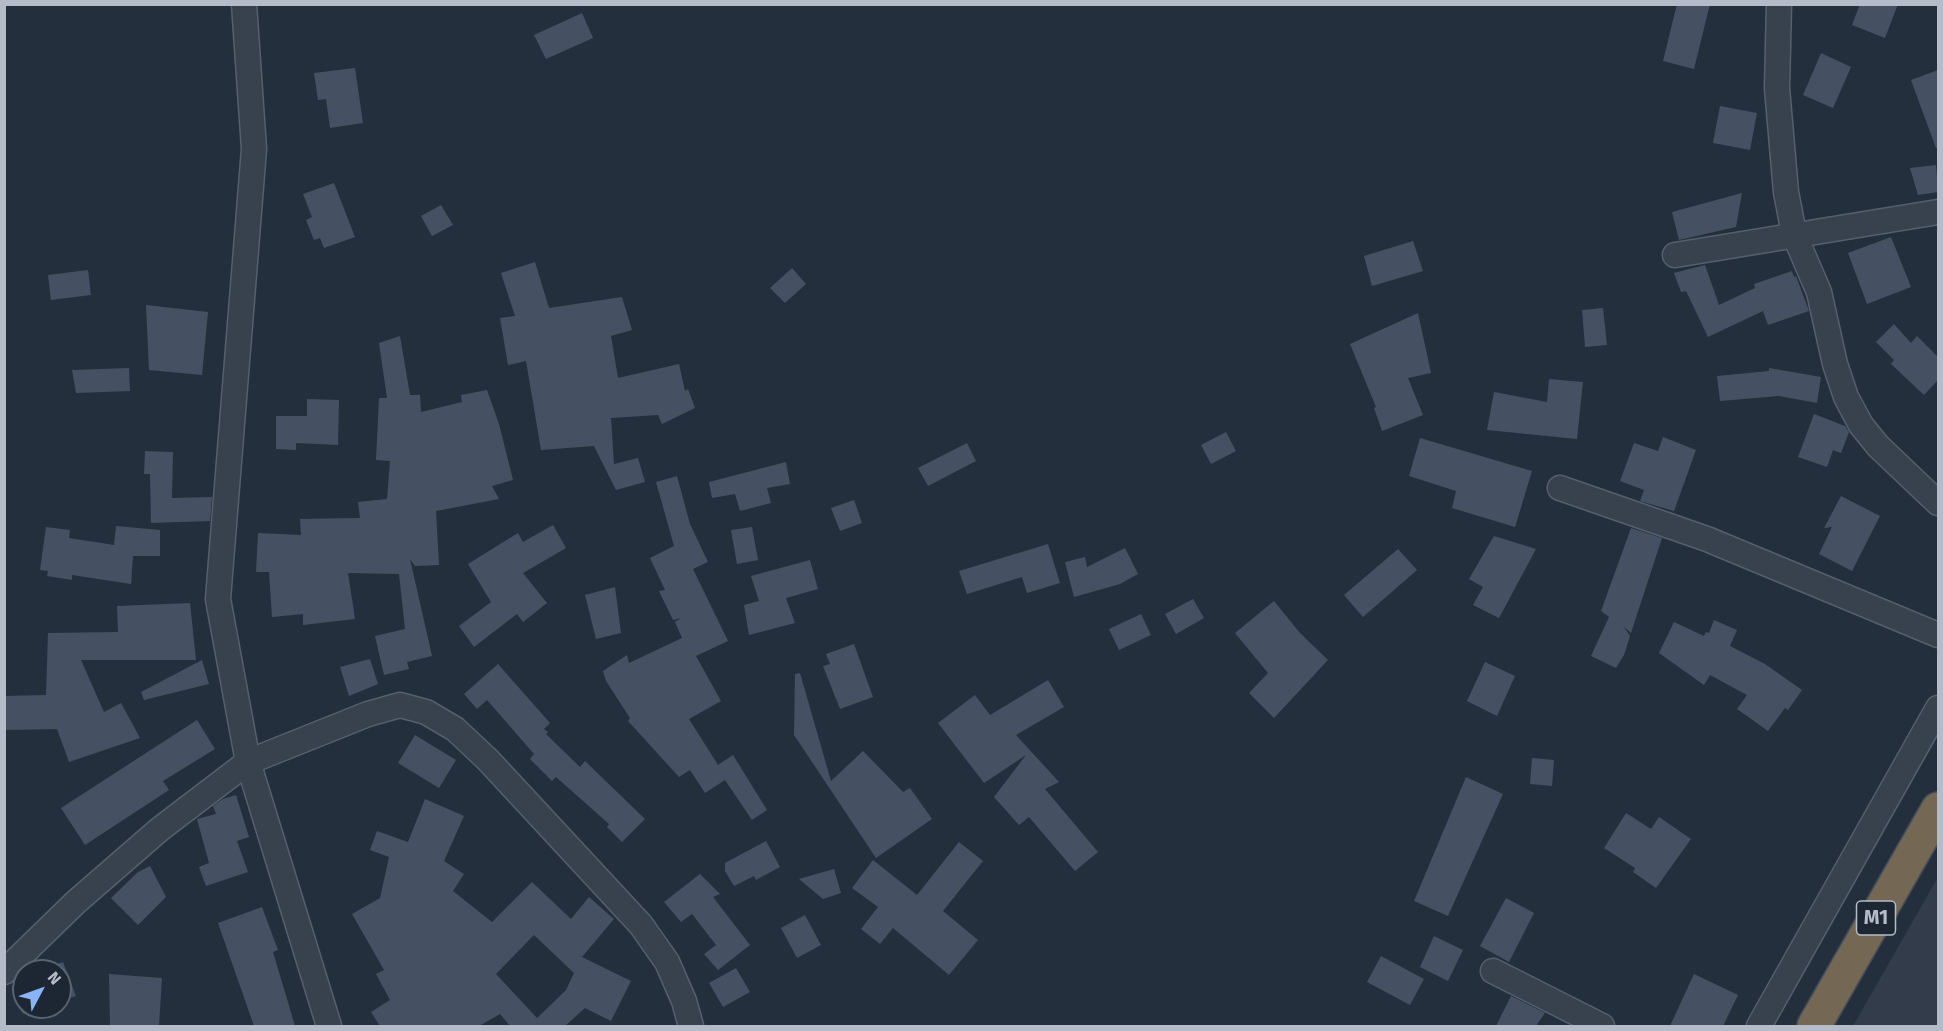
<!DOCTYPE html>
<style>
body{margin:0}
#map{position:relative;width:1943px;height:1031px;overflow:hidden;background:#242f3e;font-family:"Fira Sans",sans-serif}
canvas{display:block}
.frame{position:absolute;inset:0;border:6px solid #b4bcc9;pointer-events:none}
.north{position:absolute;left:12px;top:959px;width:60px;height:60px;box-sizing:border-box;background:#1d2633;border:2px solid #59626f;border-radius:50%;rotate:49deg;font-size:16px;font-weight:700;line-height:24px;text-align:center;color:#b4bcc9}
.north::after{content:'';display:block;margin:auto;width:21px;height:27px;background:#8ab4f8;clip-path:polygon(50% 0,100% 100%,50% 72%,0 100%)}
</style>
<div id="map">
<canvas width="1943" height="1031"></canvas>
<div class="frame"></div>
<div class="north">N</div>
</div>
<script>
const ctx = document.querySelector('canvas').getContext('2d');
ctx.lineJoin = 'round';
function fillPath(path, color) {
  ctx.fillStyle = color;
  ctx.fill(path, 'evenodd');
}
function toPath(rows) {
  const path = new Path2D();
  for (const r of rows) {
    path.moveTo(r[0], r[1]);
    for (let i = 2; i < r.length; i += 2) path.lineTo(r[i], r[i + 1]);
  }
  return path;
}
function strokePath(path, color, width, dash) {
  ctx.strokeStyle = color;
  ctx.lineWidth = width;
  ctx.lineCap = dash ? 'butt' : 'round';
  ctx.setLineDash(dash || []);
  ctx.stroke(path);
}
function write(font, color, halo, rows, align = 'center') {
  ctx.font = font + ' "Fira Sans",sans-serif';
  ctx.lineWidth = 5;
  ctx.setLineDash([]);
  ctx.textBaseline = 'middle';
  ctx.strokeStyle = halo;
  ctx.fillStyle = color;
  for (const [text, x, y, turn = 0] of rows) {
    ctx.save();
    ctx.translate(x, y);
    ctx.rotate((+turn || 0) * Math.PI / 180);
    ctx.textAlign = isNaN(turn) ? turn : align;
    if (halo) ctx.strokeText(text, 0, 0);
    ctx.fillText(text, 0, 0);
    ctx.restore();
  }
}
fillPath(toPath([
 [1938,877,1938,1026,1853,1026]
]), '#323c4b');
fillPath(toPath([
 [1677,4,1710,4,1694,69,1663,61],
 [1860,4,1898,4,1885,38,1852,25],
 [582,13,593,38,546,59,534,35],
 [1821,53,1851,67,1833,108,1803,95],
 [355,68,363,123,330,128,326,99,318,100,314,73],
 [1938,70,1938,148,1936,148,1911,80],
 [1720,106,1757,113,1750,150,1713,143],
 [1936,165,1938,192,1918,195,1910,168],
 [334,183,355,237,324,248,320,238,314,240,306,220,312,217,303,194],
 [1742,193,1736,227,1679,240,1672,212],
 [441,205,453,225,432,236,421,216],
 [1891,237,1911,287,1867,304,1848,253],
 [1413,241,1423,271,1372,286,1364,256],
 [535,262,549,308,622,297,632,330,611,336,618,378,679,364,685,391,688,389,695,408,662,424,658,415,611,418,614,464,638,458,645,482,616,490,594,446,541,450,526,361,508,365,500,318,515,316,501,273],
 [1705,265,1719,305,1755,288,1754,284,1792,271,1794,277,1796,276,1809,311,1768,325,1763,311,1708,337,1686,291,1681,292,1674,273],
 [792,268,806,284,785,303,770,288],
 [88,270,91,295,51,300,48,275],
 [146,305,208,312,202,375,149,370],
 [1603,308,1607,345,1585,347,1582,310],
 [1418,313,1431,373,1408,378,1423,415,1382,431,1374,408,1376,407,1350,344],
 [1894,324,1911,343,1917,336,1938,357,1938,380,1924,395,1891,364,1894,360,1876,342],
 [400,336,410,395,420,395,421,412,462,402,461,395,487,390,499,424,513,480,492,486,499,499,436,511,439,565,415,566,410,559,432,656,407,662,409,669,384,675,375,636,405,629,399,574,348,573,355,619,303,625,303,614,272,617,269,572,256,572,258,533,301,535,300,519,360,518,358,502,387,499,390,461,376,460,379,398,387,398,379,343],
 [129,368,130,391,76,393,72,370],
 [1769,368,1821,377,1817,403,1779,396,1720,401,1717,376,1769,371],
 [1549,379,1583,382,1577,439,1487,430,1494,392,1547,402],
 [307,399,339,400,338,445,296,443,296,450,276,449,276,416,307,416],
 [1814,414,1845,426,1849,432,1841,453,1833,450,1827,467,1798,457],
 [1226,432,1236,451,1211,464,1201,445],
 [1663,437,1696,450,1674,511,1640,501,1644,490,1620,481,1634,443,1658,451],
 [1420,438,1532,471,1515,527,1452,508,1456,491,1409,476],
 [967,443,976,461,928,486,918,468],
 [145,451,173,452,172,498,212,497,210,521,151,523,150,474,144,474],
 [786,462,790,484,767,488,771,503,740,511,735,494,712,498,709,482],
 [677,476,690,524,708,562,693,569,728,641,696,656,721,701,689,719,718,765,733,755,767,810,752,820,725,780,705,793,690,770,679,777,628,721,630,718,606,681,603,671,627,655,629,663,682,638,675,622,681,618,673,620,659,591,665,590,650,558,674,546,656,482],
 [1841,496,1880,516,1852,571,1819,554,1832,527,1824,528],
 [854,500,862,523,840,531,831,508],
 [553,525,566,548,523,573,547,603,523,622,517,614,474,647,459,626,491,602,468,564,518,533,523,542],
 [116,526,160,530,160,556,133,556,131,584,72,575,72,580,47,576,48,571,40,570,46,527,70,530,69,538,114,545],
 [752,527,758,560,737,564,731,530],
 [1631,528,1662,538,1631,633,1624,627,1630,636,1624,655,1616,668,1591,656,1609,617,1601,611],
 [1494,536,1536,549,1499,618,1473,605,1483,587,1469,579],
 [1048,544,1060,583,1027,593,1022,577,967,594,959,571],
 [1125,548,1138,574,1120,584,1074,597,1065,562,1085,557,1087,567],
 [1398,549,1417,570,1363,617,1344,595],
 [810,560,818,589,786,598,795,623,749,635,744,605,759,601,751,576],
 [615,587,621,633,596,639,585,595],
 [1193,599,1204,618,1176,634,1165,614],
 [1274,601,1300,633,1328,660,1274,718,1249,693,1268,673,1235,633],
 [190,603,196,660,81,660,104,712,121,703,140,738,69,762,57,729,4,730,4,696,46,695,48,633,118,632,117,606],
 [1141,614,1151,635,1119,650,1109,629],
 [1714,620,1737,630,1730,646,1765,664,1802,690,1788,710,1785,708,1768,731,1737,709,1747,695,1710,675,1704,685,1659,653,1674,622,1704,636,1706,632,1709,633],
 [854,644,873,697,840,709,823,666,830,664,826,654],
 [370,659,378,684,349,696,340,667],
 [202,660,209,684,144,700,141,692],
 [1485,662,1515,676,1497,716,1467,701],
 [498,664,550,723,544,729,548,732,546,734,580,767,585,761,645,819,622,842,607,827,609,824,556,777,552,781,530,759,534,754,487,700,477,709,464,694],
 [800,673,831,781,863,751,903,792,910,788,932,819,876,858,794,735,795,674],
 [1048,680,1064,707,1016,735,1059,782,1045,789,1098,852,1075,871,1029,817,1019,825,994,797,1026,755,984,783,938,723,975,695,990,715],
 [197,720,215,749,163,781,169,790,85,845,61,808],
 [415,735,456,760,439,788,398,763],
 [1532,758,1554,760,1552,786,1530,784],
 [1466,777,1503,794,1448,916,1414,901],
 [236,795,249,837,237,841,248,872,206,886,199,867,209,863,197,819,216,814,213,806,223,799],
 [425,799,464,816,444,861,464,874,453,891,492,922,532,882,571,919,589,897,614,919,582,957,631,981,611,1021,585,1008,565,1026,510,1026,500,1014,479,1026,380,1026,371,1012,390,1000,376,974,384,970,352,914,380,898,389,857,370,850,377,831,408,842],
 [534,935,574,973,566,990,537,1018,496,974],
 [1626,813,1651,829,1659,817,1691,839,1656,888,1633,872,1635,868,1604,848],
 [766,841,780,867,756,880,754,876,734,886,725,871,725,863],
 [959,842,983,861,943,911,978,940,949,975,893,928,880,944,861,929,878,907,852,888,873,860,917,895],
 [150,866,166,897,138,925,111,898,138,872],
 [834,869,841,893,823,899,799,879],
 [700,874,720,894,713,897,750,945,718,970,704,954,716,945,692,914,681,922,664,902],
 [1506,898,1534,913,1509,962,1480,946],
 [262,907,278,950,273,952,295,1026,254,1026,218,923],
 [805,915,821,945,797,958,781,928],
 [1434,936,1463,950,1448,981,1420,967],
 [1381,956,1424,979,1410,1005,1367,982],
 [63,962,76,996,60,1001,60,971,37,971],
 [736,968,750,992,723,1007,709,983],
 [109,974,162,978,159,1026,110,1026],
 [1694,974,1738,995,1723,1026,1670,1026],
 [24,976,24,1007,44,1007,26,1014,22,1013,16,981],
 [1511,996,1545,1013,1536,1026,1496,1026]
]), '#455162');
const street = toPath([
 [244,4,254,149,218,599,248,762,329,1026],
 [1779,4,1777,88,1786,192,1794,234,1819,292,1835,364,1846,397,1861,425,1878,446,1938,503],
 [1675,255,1938,212],
 [1560,488,1707,539,1938,635],
 [1493,971,1602,1026],
 [4,972,76,902,160,829,248,762,368,714,400,705,426,712,455,729,488,760,641,925,667,962,684,1001,691,1026],
 [1759,1026,1938,708]
]);
const highway = toPath([
 [1814,1026,1938,809]
]);
strokePath(street, '#565f6c', 27);
strokePath(highway, '#434c59', 36);
strokePath(street, '#38414e', 24);
strokePath(highway, '#746855', 33);
for (const [x, y, w] of [
 [1876,918,39]
]) {
  const box = new Path2D();
  box.roundRect(x - w / 2, y - 17, w, 34, 4.5);
  ctx.fillStyle = '#1d2633';
  ctx.fill(box);
  strokePath(box, '#b4bcc9', 1.5);
}
write('bold 20px', '#b4bcc9', null, [
 ["M1",1876,918]
]);
</script>
